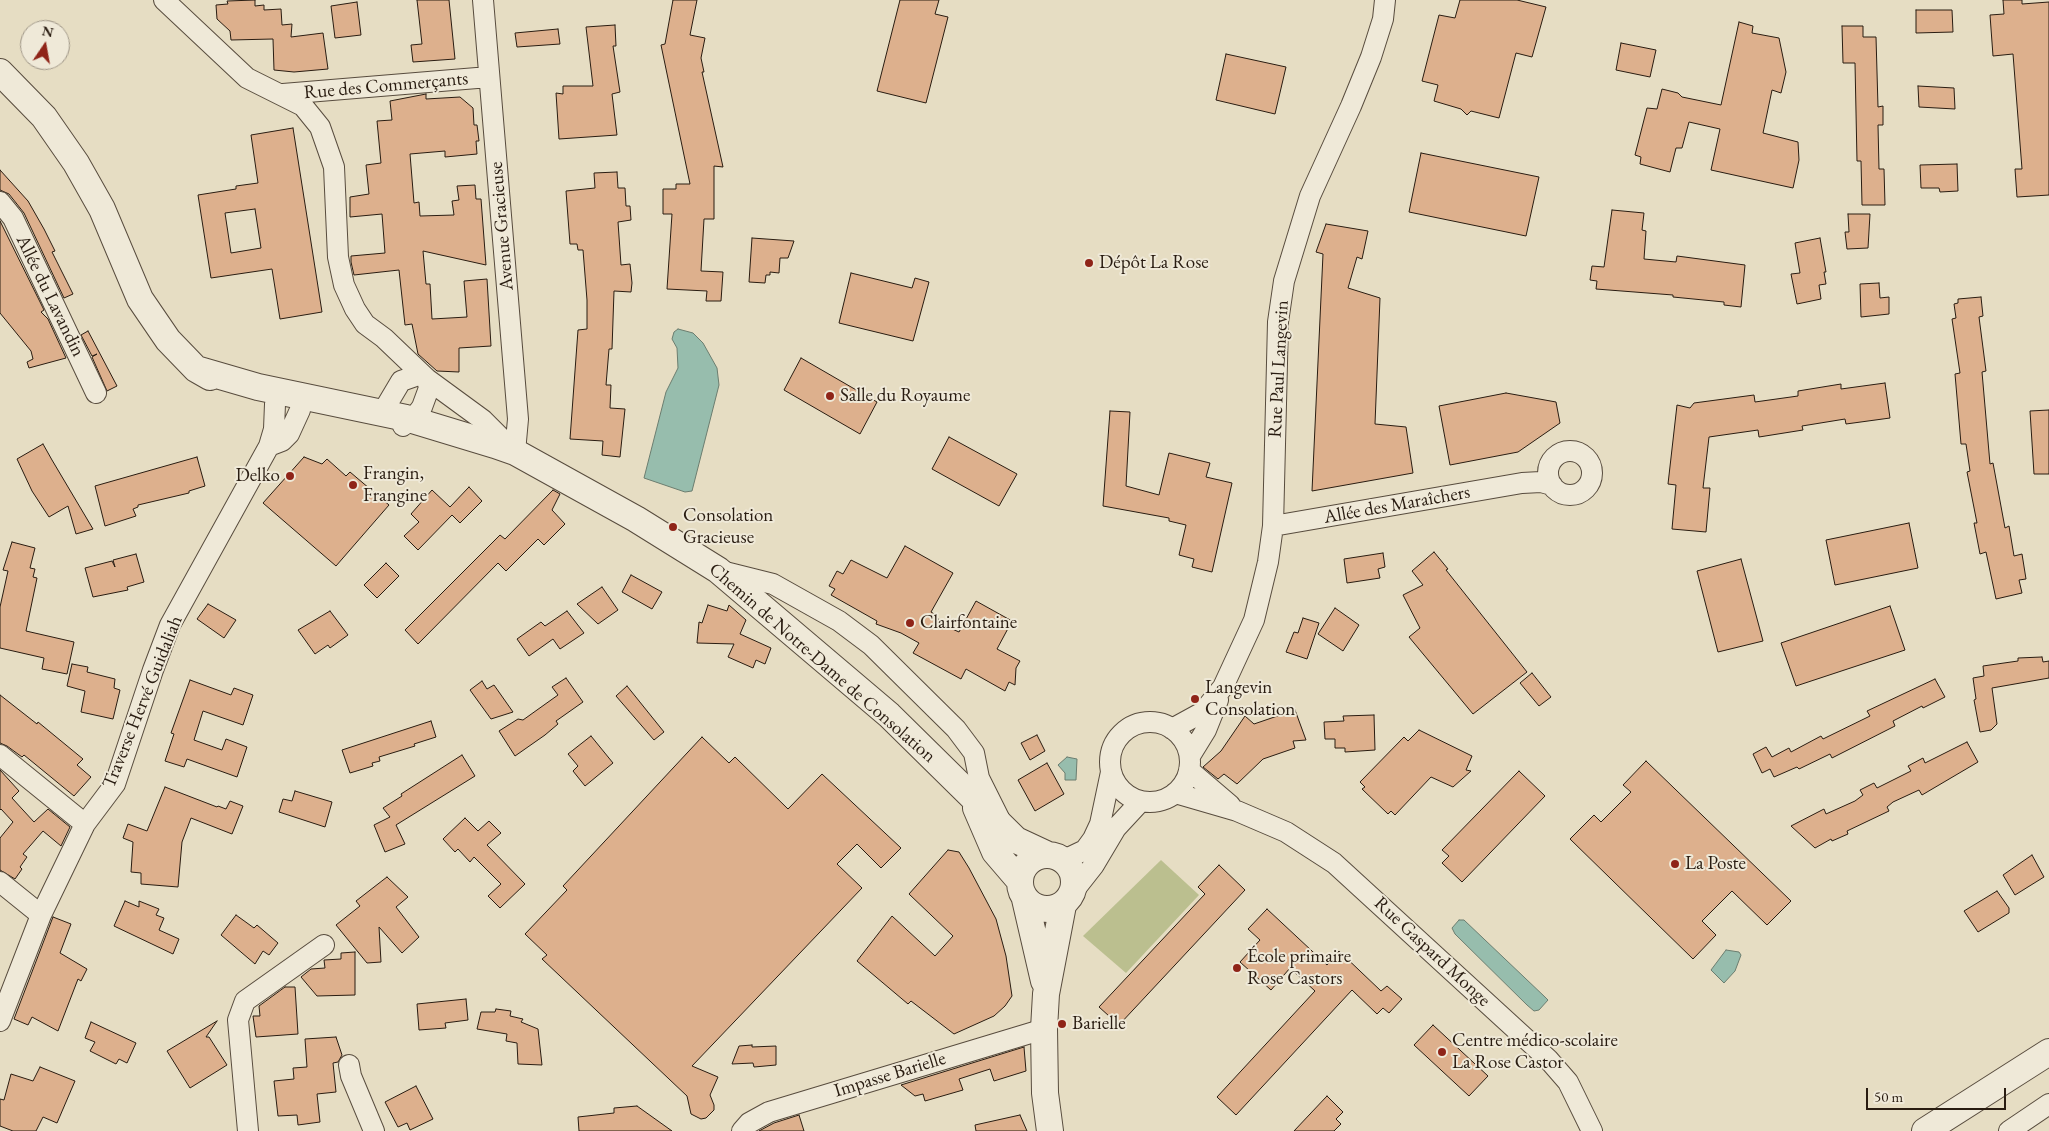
<!DOCTYPE html>
<meta charset="utf-8">
<style>
body{margin:0}
#map{position:relative;width:2049px;height:1131px;overflow:hidden;background:#e6ddc3;font-family:"EB Garamond",serif}
canvas{display:block}
.north{position:absolute;left:20px;top:20px;width:50px;height:50px;box-sizing:border-box;background:#efe9d8;border:1px solid #a09788;border-radius:50%;rotate:12deg;font-size:14px;font-weight:700;line-height:20px;text-align:center;color:#291c11}
.north::after{content:'';display:block;margin:auto;width:18px;height:22px;background:#8f2418;clip-path:polygon(50% 0,100% 100%,50% 72%,0 100%)}
.scale{position:absolute;left:1866px;top:1088px;width:140px;height:22px;box-sizing:border-box;border:2px solid #291c11;border-top:0;padding-left:6px;font-size:15px;line-height:18px;white-space:nowrap;color:#291c11;-webkit-text-stroke:4px #efe9d8;paint-order:stroke}
</style>
<div id="map">
<canvas width="2049" height="1131"></canvas>
<div class="north">N</div>
<div class="scale">50 m</div>
</div>
<script>
const ctx = document.querySelector('canvas').getContext('2d');
ctx.lineJoin = 'round';
function fillPath(path, color) {
  ctx.fillStyle = color;
  ctx.fill(path, 'evenodd');
}
function toPath(rows) {
  const path = new Path2D();
  for (const r of rows) {
    if (r.length === 3) {
      path.moveTo(r[0] + r[2], r[1]);
      path.arc(r[0], r[1], r[2], 0, 2 * Math.PI);
      continue;
    }
    path.moveTo(r[0], r[1]);
    for (let i = 2; i < r.length; i += 2) path.lineTo(r[i], r[i + 1]);
  }
  return path;
}
function strokePath(path, color, width, dash) {
  ctx.strokeStyle = color;
  ctx.lineWidth = width;
  ctx.lineCap = dash ? 'butt' : 'round';
  ctx.setLineDash(dash || []);
  ctx.stroke(path);
}
function write(font, color, halo, rows, align = 'center') {
  ctx.font = font + ' "EB Garamond",serif';
  ctx.lineWidth = 4;
  ctx.setLineDash([]);
  ctx.textBaseline = 'middle';
  ctx.strokeStyle = halo;
  ctx.fillStyle = color;
  for (const [text, x, y, turn = 0] of rows) {
    ctx.save();
    ctx.translate(x, y);
    ctx.rotate((+turn || 0) * Math.PI / 180);
    ctx.textAlign = isNaN(turn) ? turn : align;
    if (halo) ctx.strokeText(text, 0, 0);
    ctx.fillText(text, 0, 0);
    ctx.restore();
  }
}
fillPath(toPath([
 [1161,860,1199,895,1126,973,1083,936]
]), '#bbbf8f');
const water = toPath([
 [678,329,693,333,703,343,717,368,719,385,692,491,685,492,644,478,666,392,678,368,677,348,672,339,674,332,678,329],
 [1067,757,1077,759,1076,780,1065,780,1065,773,1058,765,1067,757],
 [1459,920,1464,920,1545,997,1548,1000,1539,1010,1534,1011,1527,1005,1455,934,1452,928,1459,920],
 [1726,950,1739,952,1741,955,1735,971,1724,983,1711,970,1726,950]
]);
fillPath(water, '#97bdad');
strokePath(water, '#6b7d6f', 1);
const building = toPath([
 [255,0,255,6,264,5,264,10,281,9,282,25,292,24,291,37,323,33,328,69,294,72,274,70,273,39,231,40,230,31,217,19,216,5,228,4,227,1,255,0],
 [417,0,449,0,455,59,413,62,411,45,422,44,417,0],
 [673,0,697,0,690,35,705,38,701,58,704,72,702,72,723,167,714,166,714,219,704,219,701,271,723,272,721,301,706,301,707,291,667,289,672,214,663,214,663,189,676,189,676,184,690,184,661,45,665,44,673,0],
 [900,0,939,0,935,14,948,17,926,103,877,91,900,0],
 [1460,0,1517,0,1546,7,1532,57,1516,53,1499,118,1471,111,1467,115,1461,109,1434,101,1438,85,1422,81,1439,15,1455,18,1460,0],
 [2003,0,2022,0,2022,4,2049,2,2049,195,2017,197,2015,169,2022,169,2013,54,1993,56,1990,15,2004,14,2003,0],
 [357,2,361,35,335,38,331,6,357,2],
 [1916,10,1952,10,1953,32,1916,33,1916,10],
 [1739,22,1753,26,1752,33,1779,38,1786,72,1781,93,1772,90,1763,133,1798,142,1799,160,1793,188,1711,170,1720,129,1689,122,1682,148,1676,148,1670,172,1640,164,1641,157,1635,155,1647,108,1657,109,1662,89,1678,93,1682,97,1721,105,1739,22],
 [615,25,616,46,613,46,620,92,612,94,617,135,559,139,556,93,563,94,563,86,593,86,586,27,615,25],
 [1842,26,1863,26,1863,37,1876,37,1878,107,1883,106,1883,125,1878,125,1879,169,1884,169,1885,205,1862,205,1861,161,1857,161,1855,63,1843,63,1842,26],
 [558,29,560,44,517,47,515,33,558,29],
 [1621,43,1656,50,1650,77,1616,70,1621,43],
 [1226,54,1286,67,1275,114,1216,100,1226,54],
 [1918,86,1954,88,1955,109,1919,107,1918,86],
 [426,94,426,99,460,97,473,108,474,125,477,125,479,141,476,141,477,154,445,157,445,151,410,154,414,203,419,202,420,216,454,215,452,201,459,200,457,186,475,185,476,199,481,199,486,265,423,251,426,284,430,284,432,319,467,317,464,281,487,279,491,346,459,348,459,372,437,371,418,354,412,324,405,325,399,270,354,275,351,262,351,256,385,253,382,214,350,217,350,197,369,194,366,165,381,163,377,121,392,120,390,101,426,94],
 [293,128,322,312,280,319,272,269,211,278,198,195,236,189,236,186,258,183,251,135,293,128],
 [255,209,261,248,231,253,225,213,255,209],
 [1421,153,1539,177,1526,236,1409,212,1421,153],
 [1957,164,1958,191,1940,192,1939,188,1921,188,1920,165,1957,164],
 [0,170,28,201,44,229,55,251,52,252,73,294,64,298,24,213,9,194,0,190,0,170],
 [617,172,618,188,625,188,626,206,630,206,631,220,618,222,621,265,630,264,632,283,631,292,614,291,612,349,609,349,606,385,611,385,610,408,625,409,620,457,602,455,603,441,570,439,578,330,587,329,587,300,583,250,578,250,577,244,570,244,566,191,595,188,594,173,617,172],
 [1612,210,1644,213,1642,230,1646,231,1644,259,1676,262,1677,256,1745,265,1741,307,1724,305,1724,302,1673,297,1673,295,1596,289,1597,281,1590,280,1592,266,1604,267,1612,210],
 [1848,214,1870,214,1868,248,1847,249,1845,232,1849,232,1848,214],
 [0,221,44,310,41,312,48,319,66,358,29,368,27,362,33,359,31,351,0,313,0,221],
 [1326,224,1368,231,1362,259,1357,257,1348,288,1380,298,1375,424,1406,427,1413,473,1312,491,1323,254,1316,252,1326,224],
 [752,238,794,241,788,258,780,258,779,273,770,272,770,275,766,275,765,283,749,282,752,238],
 [1820,238,1826,272,1824,272,1826,284,1819,285,1821,299,1797,304,1791,274,1800,273,1795,243,1820,238],
 [851,273,912,288,915,278,929,282,913,341,839,323,851,273],
 [1879,283,1880,298,1889,297,1889,314,1861,317,1860,284,1879,283],
 [1981,297,1983,316,1979,317,1986,371,1982,372,1990,464,1993,463,2005,528,2009,526,2014,556,2022,554,2026,579,2019,580,2022,593,1996,599,1986,552,1980,554,1974,523,1977,523,1967,472,1970,471,1966,444,1961,444,1955,374,1960,373,1952,319,1956,318,1954,304,1958,303,1958,299,1981,297],
 [88,331,117,386,107,391,92,357,97,354,92,356,81,335,88,331],
 [801,358,877,402,860,434,784,390,801,358],
 [1885,383,1890,418,1846,424,1845,419,1802,426,1803,430,1759,437,1758,430,1709,437,1703,488,1710,488,1706,532,1672,529,1676,485,1668,484,1677,405,1690,408,1694,403,1754,395,1755,402,1798,396,1798,391,1841,384,1841,389,1885,383],
 [1506,393,1556,402,1560,423,1518,452,1450,465,1439,406,1506,393],
 [2049,410,2049,474,2034,474,2030,411,2049,410],
 [1110,411,1130,412,1126,486,1159,495,1169,453,1210,463,1206,477,1232,483,1212,572,1192,567,1194,559,1179,555,1186,525,1169,521,1169,518,1103,506,1110,411],
 [949,437,1017,474,999,506,932,469,949,437],
 [43,444,52,460,93,529,76,534,68,506,49,517,32,491,17,459,43,444],
 [197,457,205,486,189,491,189,493,138,505,138,507,133,509,136,516,105,526,95,486,197,457],
 [304,457,322,464,327,459,346,476,350,472,389,505,336,566,263,503,304,457],
 [469,487,482,501,460,523,452,515,418,550,404,536,419,522,411,514,432,490,450,507,469,487],
 [553,490,560,494,552,510,565,524,544,545,538,539,506,571,498,563,418,644,405,630,500,535,505,539,553,490],
 [1909,523,1918,568,1835,585,1826,540,1909,523],
 [12,542,35,548,30,568,35,569,33,577,37,578,26,631,74,642,67,674,42,669,44,658,0,648,0,607,8,571,3,570,12,542],
 [905,546,953,573,931,612,936,615,941,624,959,632,976,601,1012,621,997,649,1020,661,1016,668,1015,685,1009,682,1005,691,966,669,961,679,913,653,919,643,901,633,876,624,877,621,831,595,835,589,829,586,837,571,843,574,851,560,887,578,905,546],
 [1434,552,1448,569,1446,570,1527,672,1473,714,1409,637,1420,628,1403,595,1423,585,1412,571,1434,552],
 [1383,553,1385,567,1378,569,1380,578,1347,583,1344,559,1383,553],
 [136,554,144,582,127,587,128,590,93,597,85,568,112,561,115,567,113,560,136,554],
 [1741,559,1763,641,1718,652,1697,571,1741,559],
 [386,563,399,576,377,598,364,585,386,563],
 [631,575,662,592,652,609,622,592,631,575],
 [602,587,618,610,598,624,577,604,602,587],
 [208,604,236,620,224,638,197,619,208,604],
 [708,605,727,611,729,605,746,620,740,634,771,648,765,664,756,660,753,668,728,657,734,644,697,643,699,622,702,623,708,605],
 [1890,606,1905,650,1796,686,1781,643,1890,606],
 [1335,608,1359,625,1343,651,1318,634,1335,608],
 [330,611,348,635,330,648,328,645,315,654,298,630,330,611],
 [567,611,584,633,560,649,553,639,529,656,517,639,541,622,545,626,567,611],
 [1303,618,1319,623,1307,659,1286,652,1294,632,1298,633,1303,618],
 [2042,657,2043,662,2049,661,2049,678,1992,688,1997,724,1991,730,1980,732,1974,700,1976,699,1973,678,1984,676,1983,666,2018,661,2018,658,2042,657],
 [72,664,88,667,87,672,115,679,114,688,120,690,113,719,81,712,85,691,67,686,72,664],
 [1532,673,1551,697,1539,706,1520,683,1532,673],
 [566,678,583,702,556,721,558,724,545,735,515,756,499,731,518,719,523,720,558,695,552,687,566,678],
 [1935,679,1945,697,1923,708,1922,706,1893,721,1895,726,1832,758,1830,754,1799,769,1797,767,1774,777,1770,769,1762,773,1753,754,1766,747,1772,757,1789,748,1791,752,1821,736,1823,739,1870,716,1867,711,1935,679],
 [190,680,231,695,234,688,253,695,243,725,203,711,194,740,222,750,226,739,247,747,237,777,187,759,184,767,165,761,174,734,171,733,190,680],
 [482,681,487,689,494,685,513,712,491,719,470,690,482,681],
 [627,686,664,732,654,740,616,696,627,686],
 [0,695,37,724,38,722,83,759,77,765,91,777,74,796,24,755,22,757,7,746,0,743,0,695],
 [1295,710,1306,740,1293,741,1295,748,1263,759,1237,784,1224,774,1218,779,1203,767,1221,751,1245,716,1254,724,1295,710],
 [1374,715,1375,750,1345,752,1345,748,1335,748,1335,739,1325,739,1324,722,1344,721,1343,716,1374,715],
 [431,721,436,737,414,744,415,746,379,757,380,761,372,763,373,766,350,773,342,750,431,721],
 [1419,730,1472,756,1466,770,1471,771,1453,787,1431,777,1395,815,1391,811,1388,814,1362,789,1365,787,1360,782,1404,737,1408,741,1419,730],
 [1037,735,1045,751,1030,760,1021,743,1037,735],
 [591,736,613,763,585,786,573,771,578,766,568,754,591,736],
 [702,737,729,763,735,757,788,809,822,774,901,848,881,868,857,844,837,864,862,888,692,1066,718,1077,710,1095,714,1105,714,1110,706,1118,701,1119,691,1114,687,1096,542,959,547,955,525,934,567,890,563,886,702,737],
 [1967,742,1978,762,1922,795,1919,790,1893,802,1887,807,1889,811,1847,831,1848,834,1832,841,1831,839,1815,848,1791,826,1824,809,1826,814,1855,801,1863,795,1860,790,1874,783,1877,788,1911,771,1908,766,1923,758,1925,763,1967,742],
 [462,755,475,776,396,825,405,844,385,852,374,825,390,817,383,808,402,796,401,794,462,755],
 [1646,761,1791,901,1767,925,1732,891,1702,921,1716,935,1693,959,1570,839,1594,815,1601,822,1631,792,1623,785,1646,761],
 [1047,763,1064,794,1035,811,1018,780,1047,763],
 [0,770,19,791,12,798,34,822,48,809,70,827,61,846,43,831,23,854,27,857,20,867,22,869,15,879,0,870,0,838,13,822,1,809,0,810,0,770],
 [1519,771,1545,796,1462,882,1442,863,1449,856,1442,850,1519,771],
 [165,787,217,807,218,806,226,809,230,801,243,806,232,834,191,818,182,842,178,887,141,884,141,873,131,872,133,842,123,838,128,824,147,831,165,787],
 [295,791,332,802,325,827,279,812,283,799,292,801,295,791],
 [465,818,478,831,489,821,501,833,487,845,525,884,500,908,488,896,501,884,474,857,470,862,458,849,455,852,443,839,465,818],
 [948,850,959,852,969,868,996,919,1006,956,1012,996,1005,1006,994,1016,954,1034,911,1001,908,1004,857,961,892,916,935,956,953,936,909,894,948,850],
 [2032,855,2044,877,2015,895,2003,875,2032,855],
 [1219,865,1245,890,1119,1025,1099,1007,1205,894,1198,887,1219,865],
 [387,877,408,897,396,907,419,937,402,953,379,927,381,962,367,963,336,925,360,906,356,901,387,877],
 [1997,891,2009,908,2009,913,1978,932,1964,911,1997,891],
 [125,901,139,907,139,901,159,909,156,915,164,918,159,930,179,939,173,954,114,926,125,901],
 [1267,909,1327,965,1339,951,1381,991,1387,986,1402,999,1389,1013,1383,1008,1377,1014,1352,990,1236,1115,1217,1097,1315,991,1290,968,1271,990,1240,962,1260,940,1248,929,1267,909],
 [236,915,254,928,257,925,278,943,269,955,263,951,255,964,221,935,236,915],
 [53,917,71,924,60,953,87,969,81,981,78,979,58,1031,32,1017,28,1025,14,1019,53,917],
 [355,952,355,995,317,996,301,977,311,969,325,968,324,960,341,959,341,953,355,952],
 [285,987,295,987,298,1034,256,1037,253,1016,260,1016,259,1006,285,987],
 [466,999,468,1020,445,1023,446,1028,419,1030,417,1004,466,999],
 [496,1009,511,1011,510,1016,523,1019,521,1022,538,1029,542,1065,518,1064,517,1043,506,1041,507,1034,477,1029,481,1012,495,1012,496,1009],
 [217,1021,206,1037,209,1037,227,1065,190,1088,167,1051,217,1021],
 [91,1022,136,1043,127,1063,119,1059,116,1064,90,1051,95,1042,85,1038,91,1022],
 [1433,1025,1488,1076,1469,1096,1414,1045,1433,1025],
 [336,1037,342,1055,338,1062,333,1063,336,1092,317,1094,320,1122,298,1125,297,1115,278,1116,274,1081,294,1079,293,1068,307,1067,305,1039,336,1037],
 [752,1045,752,1047,776,1046,776,1065,754,1067,753,1063,732,1064,739,1046,752,1045],
 [1024,1047,1026,1071,994,1081,990,1069,959,1079,963,1090,925,1101,923,1094,915,1096,901,1085,1024,1047],
 [40,1067,75,1081,57,1123,43,1117,36,1131,13,1131,0,1126,0,1099,4,1100,11,1074,33,1081,40,1067],
 [416,1086,433,1119,410,1130,407,1123,398,1127,385,1102,416,1086],
 [1327,1096,1343,1112,1336,1119,1341,1124,1334,1131,1294,1131,1327,1096],
 [637,1106,672,1131,579,1131,578,1117,614,1113,614,1108,637,1106],
 [799,1115,804,1131,759,1131,774,1123,799,1115],
 [1020,1115,1027,1131,976,1131,975,1125,1020,1115]
]);
fillPath(building, '#ddb08d');
strokePath(building, '#291c11', 1);
const minor = toPath([
 [164,0,247,78,303,106,320,127,334,167,338,257,344,285,355,309,365,324,384,338,427,379,483,420,512,449],
 [483,0,518,419,515,452],
 [283,94,489,77],
 [0,202,13,218,96,393],
 [382,413,401,381,421,374],
 [403,426,406,418,416,415,422,407,429,388,427,379],
 [269,446,282,441,289,434,300,410],
 [1570,473,22],
 [1273,526,1522,483,1541,482,1552,485],
 [721,571,773,584,839,621,871,645,956,729,974,753,979,778,999,818],
 [1150,762,40],
 [1172,729,1203,712,1223,687,1254,620,1268,562,1273,526,1278,322,1284,281,1310,196,1351,106,1371,57,1383,19,1385,0],
 [0,755,85,824],
 [1190,756,1206,730,1218,700],
 [1189,770,1230,805],
 [1175,793,1237,811,1286,832,1334,863,1548,1059,1568,1082,1592,1131],
 [1064,860,1085,850,1093,839,1100,824,1111,772],
 [0,882,41,915],
 [1072,893,1094,865,1116,828,1141,801],
 [0,1021,41,915,85,824,115,784,153,670,170,625,269,446,274,429,275,404],
 [349,1065,351,1076,374,1131],
 [248,1131,238,1020,245,1001,324,945],
 [742,1131,749,1123,769,1112,1044,1029],
 [2009,1131,2049,1104]
]);
const tertiary = toPath([
 [0,72,44,117,76,163,102,209,140,299,168,340,196,369,210,377],
 [196,369,258,387,406,418,495,445,515,452,636,519,718,570,889,715,1016,840,1046,854],
 [976,808,995,852,1019,880],
 [1047,882,27],
 [1025,899,1044,981],
 [1050,1131,1045,1093,1044,1029,1046,994,1063,905],
 [1925,1131,2049,1052]
]);
strokePath(minor, '#584c3e', 22);
strokePath(tertiary, '#584c3e', 28);
strokePath(minor, '#efe9d8', 20);
strokePath(tertiary, '#efe9d8', 26);
for (const [x, y, r, color] of [
 [1089,263,5,"#8f2418"],
 [830,396,5,"#8f2418"],
 [290,476,5,"#8f2418"],
 [353,485,5,"#8f2418"],
 [673,527,5,"#8f2418"],
 [910,623,5,"#8f2418"],
 [1195,699,5,"#8f2418"],
 [1675,864,5,"#8f2418"],
 [1237,968,5,"#8f2418"],
 [1062,1024,5,"#8f2418"],
 [1442,1052,5,"#8f2418"]
]) {
  const dot = new Path2D();
  dot.arc(x, y, r, 0, 2 * Math.PI);
  ctx.fillStyle = color;
  ctx.fill(dot);
  strokePath(dot, '#efe9d8', 2);
}
write('19px', '#291c11', '#efe9d8', [
 ["Rue des Commerçants",386,86,-5],
 ["Avenue Gracieuse",502,226,-95],
 ["Allée du Lavandin",50,296,64],
 ["Rue Paul Langevin",1279,369,-87],
 ["Allée des Maraîchers",1397,505,-10],
 ["Chemin de Notre-Dame de Consolation",822,663,41],
 ["Traverse Hervé Guidaliah",143,702,-68],
 ["Rue Gaspard Monge",1432,952,43],
 ["Impasse Barielle",890,1075,-17]
]);
write('19px', '#291c11', '#efe9d8', [
 ["Dépôt La Rose",1099,263],
 ["Salle du Royaume",840,396],
 ["Frangin,",363,474],
 ["Frangine",363,496],
 ["Delko",280,476,"right"],
 ["Consolation",683,516],
 ["Gracieuse",683,538],
 ["Clairfontaine",920,623],
 ["Langevin",1205,688],
 ["Consolation",1205,710],
 ["La Poste",1685,864],
 ["École primaire",1247,957],
 ["Rose Castors",1247,979],
 ["Barielle",1072,1024],
 ["Centre médico-scolaire",1452,1041],
 ["La Rose Castor",1452,1063]
], 'left');
</script>
